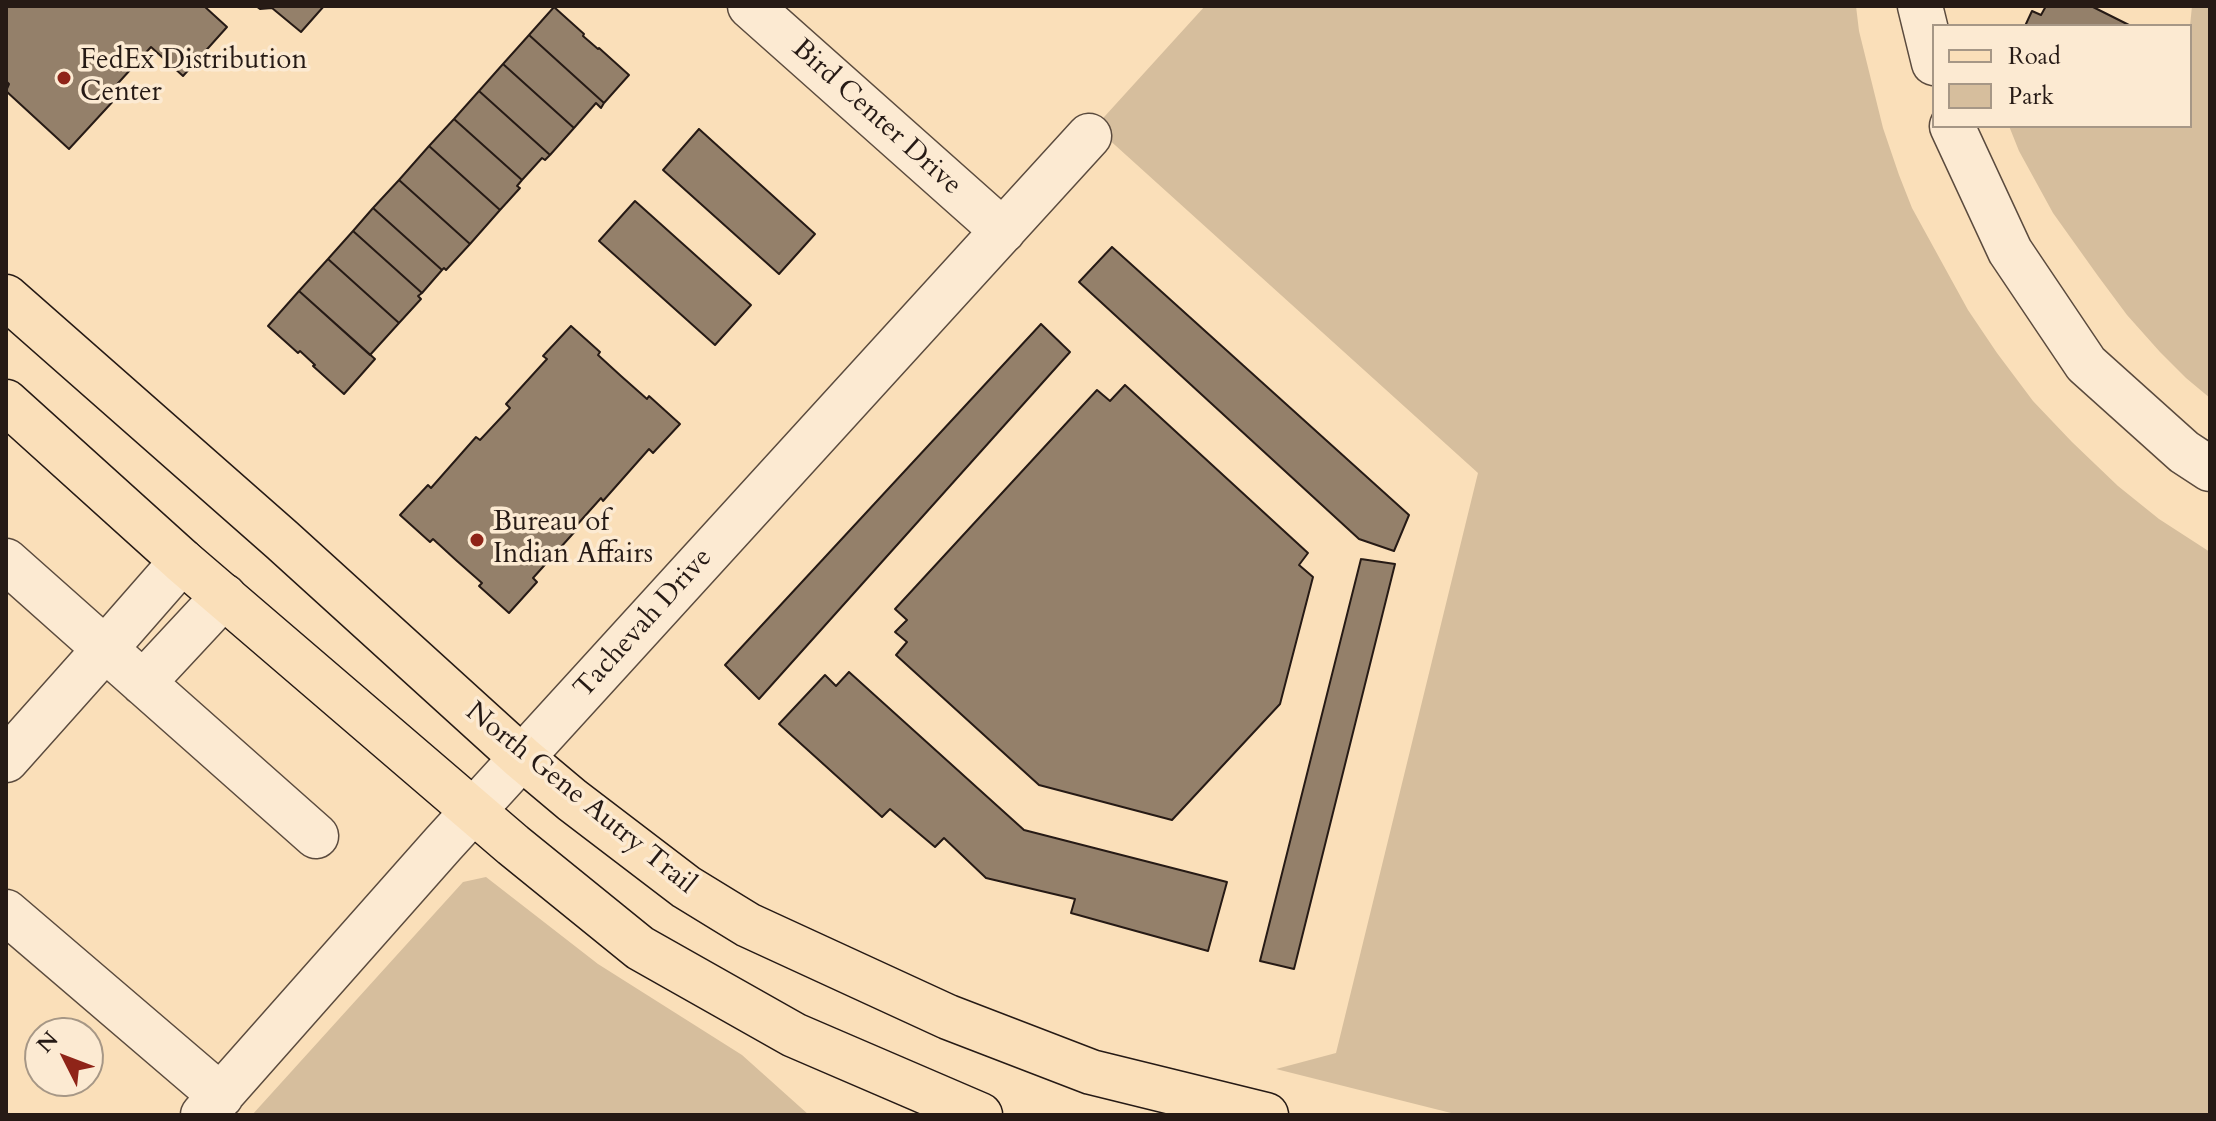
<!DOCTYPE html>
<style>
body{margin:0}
#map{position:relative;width:2216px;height:1121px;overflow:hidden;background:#fadfb9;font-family:Cardo,serif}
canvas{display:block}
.frame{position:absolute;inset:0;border:8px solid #261a15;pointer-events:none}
.legend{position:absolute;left:1932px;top:24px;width:260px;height:104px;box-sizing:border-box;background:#fcead2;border:2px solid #a69786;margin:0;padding:10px 14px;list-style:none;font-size:24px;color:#261a15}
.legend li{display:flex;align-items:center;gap:16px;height:40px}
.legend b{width:40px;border:2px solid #a69786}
.north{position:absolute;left:24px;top:1017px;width:80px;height:80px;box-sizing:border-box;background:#fcead2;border:2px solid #a69786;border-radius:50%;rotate:312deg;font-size:22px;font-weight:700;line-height:32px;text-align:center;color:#261a15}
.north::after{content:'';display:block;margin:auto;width:28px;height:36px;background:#8f2418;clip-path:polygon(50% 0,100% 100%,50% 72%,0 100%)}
</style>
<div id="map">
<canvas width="2216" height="1121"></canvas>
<div class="frame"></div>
<ul class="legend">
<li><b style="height:10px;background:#fadfb9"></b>Road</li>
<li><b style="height:22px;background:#d6be9d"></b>Park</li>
</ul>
<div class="north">N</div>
</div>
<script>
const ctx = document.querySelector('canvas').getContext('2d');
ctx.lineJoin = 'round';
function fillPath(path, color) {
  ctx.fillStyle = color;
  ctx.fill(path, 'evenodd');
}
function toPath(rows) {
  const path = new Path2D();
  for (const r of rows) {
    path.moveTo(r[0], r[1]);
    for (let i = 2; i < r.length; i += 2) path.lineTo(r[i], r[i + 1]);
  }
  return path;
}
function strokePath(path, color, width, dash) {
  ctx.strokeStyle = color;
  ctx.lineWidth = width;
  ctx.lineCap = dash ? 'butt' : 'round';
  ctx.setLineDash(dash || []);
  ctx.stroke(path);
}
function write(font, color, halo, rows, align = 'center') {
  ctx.font = font + ' Cardo,serif';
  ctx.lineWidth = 7;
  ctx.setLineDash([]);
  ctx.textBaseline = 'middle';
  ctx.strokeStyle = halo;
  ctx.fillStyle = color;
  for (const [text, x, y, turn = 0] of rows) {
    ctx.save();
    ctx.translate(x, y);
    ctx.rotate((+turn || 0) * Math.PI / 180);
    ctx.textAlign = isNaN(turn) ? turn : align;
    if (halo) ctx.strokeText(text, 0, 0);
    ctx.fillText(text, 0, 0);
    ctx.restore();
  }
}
fillPath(toPath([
 [1205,6,1856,6,1859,31,1883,128,1899,175,1912,208,1968,310,1997,353,2033,401,2072,442,2118,486,2159,519,2210,552,2210,1115,1459,1115,1276,1069,1336,1053,1478,473,1095,127],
 [2192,6,2210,6,2210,398,2186,378,2160,352,2127,315,2098,276,2053,213,2019,151,2009,126,2190,126,2190,26],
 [486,877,598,964,742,1055,809,1115,252,1115,463,882]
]), '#d6be9d');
const building = toPath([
 [6,6,204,6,227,27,183,76,151,47,110,92,116,98,69,149,6,91,9,84,6,81,6,6],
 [256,6,324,6,301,32,272,8,260,9,256,6],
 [2046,6,2091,6,2131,26,2025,26,2032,11,2041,15,2046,6],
 [554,7,584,34,583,36,598,49,599,48,629,75,604,103,529,35,554,7],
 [529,35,604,103,601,108,596,103,574,128,503,64,529,35],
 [503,64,574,128,550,155,479,91,503,64],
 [479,91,550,155,545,160,542,158,522,180,454,119,479,91],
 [454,119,522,180,517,186,520,188,500,210,429,146,454,119],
 [699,129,815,234,779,274,663,170,699,129],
 [429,146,500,210,470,244,399,180,429,146],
 [399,180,470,244,446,270,444,268,442,270,373,208,399,180],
 [635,201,751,305,715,345,599,241,635,201],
 [373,208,442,270,422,293,353,231,373,208],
 [353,231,422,293,418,296,421,299,399,323,328,259,353,231],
 [1112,247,1409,515,1394,551,1359,539,1079,282,1112,247],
 [328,259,399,323,370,355,299,291,328,259],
 [299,291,375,359,344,394,313,366,315,365,300,351,298,353,268,326,299,291],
 [1041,324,1070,352,759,699,725,665,1041,324],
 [571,326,600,352,598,355,621,376,647,399,649,396,680,424,653,453,649,449,603,501,601,498,576,526,578,528,533,578,537,582,509,613,479,586,482,583,457,561,433,539,430,542,400,515,428,485,431,488,476,437,480,440,510,408,506,404,547,359,543,356,571,326],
 [1125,385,1308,553,1299,565,1313,577,1280,704,1172,820,1039,785,896,655,907,642,895,632,907,620,895,609,1097,390,1110,401,1125,385],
 [1361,559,1395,564,1294,969,1260,961,1361,559],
 [849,672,1024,830,1227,882,1208,951,1071,913,1075,899,986,878,944,838,935,847,890,809,882,817,779,724,825,675,836,686,849,672]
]);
fillPath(building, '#94806a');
strokePath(building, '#261a15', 2);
const minor = toPath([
 [750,6,1003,231],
 [1920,6,1934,63],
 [1952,126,2010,251,2086,364,2184,452,2210,469],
 [6,561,105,649,182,561],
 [143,683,224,596],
 [6,760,105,649,316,836],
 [6,912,221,1096],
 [203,1115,443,844,1089,136]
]);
const major = toPath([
 [6,297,282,540,522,758,572,800,686,887,748,925,948,1017,1091,1072,1266,1115],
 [6,402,182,561,513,845,640,948,794,1035,980,1115]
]);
strokePath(minor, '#5b4b3e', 47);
strokePath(major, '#261a15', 47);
strokePath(minor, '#fcead2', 44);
strokePath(major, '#fadfb9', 44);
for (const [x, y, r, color] of [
 [64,78,8,"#8f2418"],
 [477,540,8,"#8f2418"]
]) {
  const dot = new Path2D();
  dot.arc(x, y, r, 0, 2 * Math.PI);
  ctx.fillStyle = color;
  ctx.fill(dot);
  strokePath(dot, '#fcead2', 3);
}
write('28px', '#261a15', '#fcead2', [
 ["FedEx Distribution",80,62],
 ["Center",80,94],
 ["Bureau of",493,524],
 ["Indian Affairs",493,556]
], 'left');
write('28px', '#261a15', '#fcead2', [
 ["Bird Center Drive",876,118,42],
 ["Tachevah Drive",644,624,-48],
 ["North Gene Autry Trail",580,799,39]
]);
</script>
